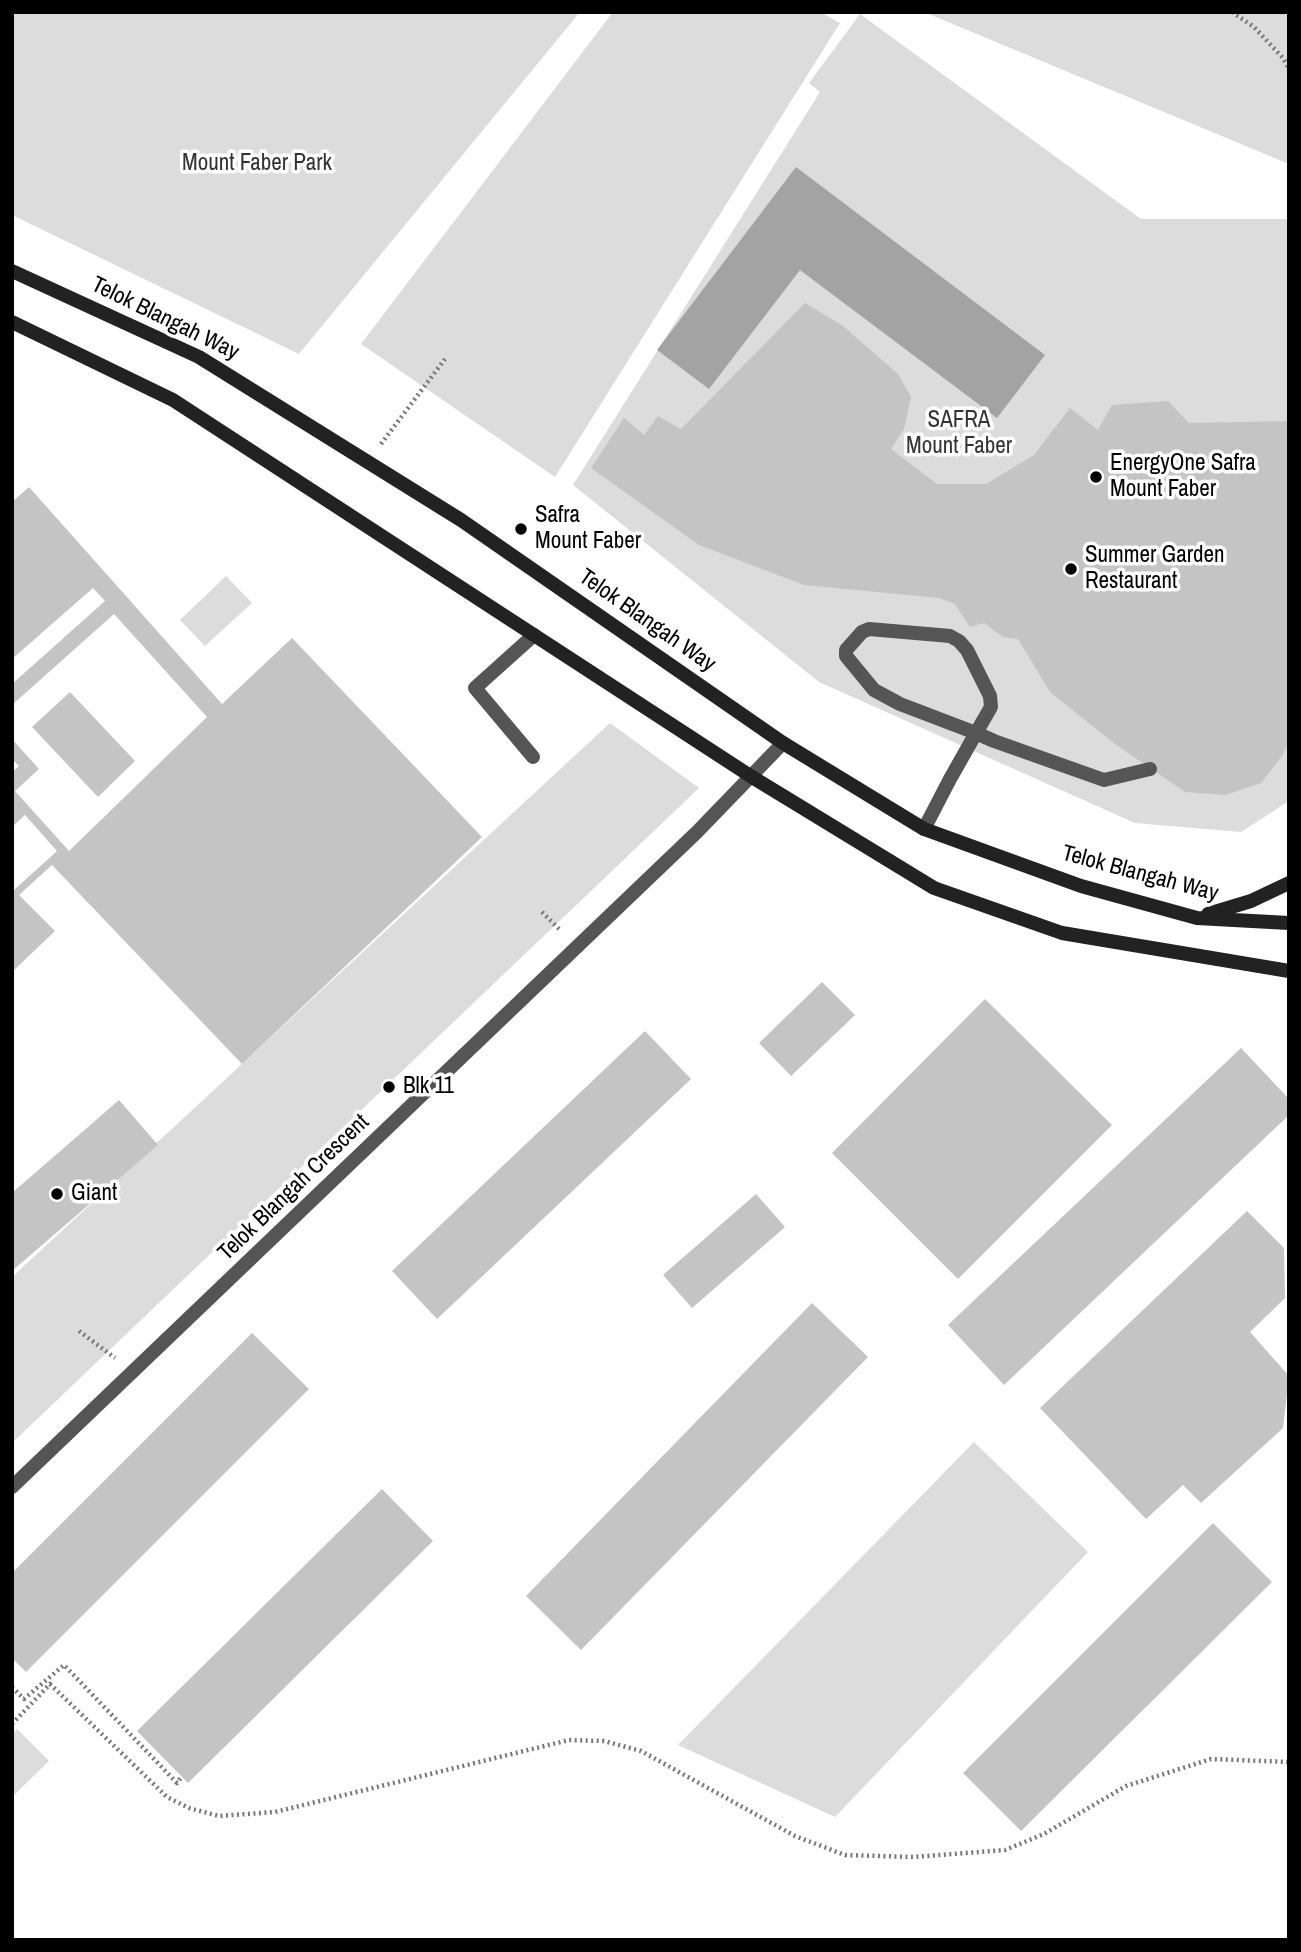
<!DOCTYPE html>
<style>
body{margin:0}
#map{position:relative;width:1301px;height:1952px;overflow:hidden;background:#fff;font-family:"Archivo Narrow",sans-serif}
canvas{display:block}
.frame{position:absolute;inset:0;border:14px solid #000;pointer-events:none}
</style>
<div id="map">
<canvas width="1301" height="1952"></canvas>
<div class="frame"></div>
</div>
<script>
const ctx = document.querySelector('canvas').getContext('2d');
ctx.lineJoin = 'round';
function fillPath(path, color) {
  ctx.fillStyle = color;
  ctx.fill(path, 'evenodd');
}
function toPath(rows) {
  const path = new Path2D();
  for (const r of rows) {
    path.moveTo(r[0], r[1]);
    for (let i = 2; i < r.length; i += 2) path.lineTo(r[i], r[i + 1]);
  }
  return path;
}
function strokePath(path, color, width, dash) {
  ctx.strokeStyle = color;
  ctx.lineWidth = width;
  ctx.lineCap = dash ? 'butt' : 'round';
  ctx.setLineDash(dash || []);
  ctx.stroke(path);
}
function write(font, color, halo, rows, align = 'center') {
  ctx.font = font + ' "Archivo Narrow",sans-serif';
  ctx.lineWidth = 7;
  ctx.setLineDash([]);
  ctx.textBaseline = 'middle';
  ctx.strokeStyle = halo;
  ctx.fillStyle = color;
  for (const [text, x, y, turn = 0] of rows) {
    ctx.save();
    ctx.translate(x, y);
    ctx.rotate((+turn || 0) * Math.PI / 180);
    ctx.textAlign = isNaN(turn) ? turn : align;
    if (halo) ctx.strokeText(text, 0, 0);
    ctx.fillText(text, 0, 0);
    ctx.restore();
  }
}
fillPath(toPath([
 [12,12,580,12,299,354,12,215],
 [613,12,820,12,840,23,555,477,361,344],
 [924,12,1289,12,1289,164],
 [860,14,1141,219,1289,219,1289,801,1241,832,1135,823,819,682,573,485,820,92,809,83],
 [226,576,252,603,205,646,180,620],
 [610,723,699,788,12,1443,12,1277],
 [974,1442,1088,1552,835,1817,678,1745],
 [17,1729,49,1761,12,1797,12,1734]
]), '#dcdcdc');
fillPath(toPath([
 [796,167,1045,355,997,418,800,270,709,389,657,350]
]), '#a3a3a3');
fillPath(toPath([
 [805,303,843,326,898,374,911,397,904,429,891,449,937,484,986,484,1034,455,1070,408,1098,430,1112,405,1168,401,1189,423,1289,421,1289,741,1282,756,1261,783,1225,795,1185,792,1115,744,1050,692,1018,639,1003,637,984,623,970,627,955,604,939,598,804,585,699,545,591,468,624,418,644,435,658,416,681,429],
 [29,487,222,704,292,638,482,837,242,1064,52,865,19,895,55,931,12,972,12,888,14,890,57,851,25,815,12,827,12,772,19,766,12,759,12,739,39,769,15,791,69,851,207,717,114,614,12,705,12,684,105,601,93,588,12,659,12,502],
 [70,692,135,761,98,797,32,727],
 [822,982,855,1015,791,1076,759,1043],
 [985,999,1112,1125,958,1279,832,1153],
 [645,1031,691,1079,437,1319,392,1271],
 [1241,1048,1289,1099,1289,1115,1004,1385,948,1325],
 [119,1100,158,1145,12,1271,12,1193],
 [756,1194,785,1227,692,1308,663,1275],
 [1247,1211,1284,1248,1285,1298,1250,1332,1289,1376,1283,1428,1201,1503,1183,1485,1146,1519,1040,1408],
 [812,1303,868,1357,581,1650,526,1596],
 [252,1333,309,1389,26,1672,12,1658,12,1573],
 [382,1489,433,1541,188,1783,137,1731],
 [1213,1523,1272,1582,1021,1831,963,1773]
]), '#c4c4c4');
strokePath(toPath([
 [1232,12,1254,27,1283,58,1289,69],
 [381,444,445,359],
 [542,912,561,931],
 [79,1331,115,1358],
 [12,1687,24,1699,64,1665,177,1783,182,1776],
 [12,1724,50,1684,167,1797,189,1808,219,1816,275,1812,569,1740,604,1741,641,1751,795,1836,845,1855,913,1857,1005,1850,1044,1834,1126,1786,1211,1759,1289,1762]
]), '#777', 4.5, [2, 3.5]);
strokePath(toPath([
 [533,757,475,688,534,635],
 [924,829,950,779,976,733,991,707,990,696,967,650,959,641,950,636,869,629,862,632,846,650,846,656,874,690,900,704,976,733,994,741,1104,780,1150,769]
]), '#555', 14);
strokePath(toPath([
 [12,1487,697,832,783,743]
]), '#555', 14);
strokePath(toPath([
 [12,271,199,357,461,520,783,743,924,829,1081,886,1197,918,1289,923],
 [12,322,173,400,752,777,934,888,1062,933,1289,971],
 [1208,914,1251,901,1289,883]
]), '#222', 14);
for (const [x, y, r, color] of [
 [1096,477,7,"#000"],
 [521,529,7,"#000"],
 [1071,569,7,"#000"],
 [389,1087,7,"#000"],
 [57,1194,7,"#000"]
]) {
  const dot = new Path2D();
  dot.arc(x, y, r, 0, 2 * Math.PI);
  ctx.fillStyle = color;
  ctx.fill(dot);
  strokePath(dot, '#fff', 2.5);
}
write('23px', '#333', '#fff', [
 ["Mount Faber Park",257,164],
 ["SAFRA",959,421],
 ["Mount Faber",959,447]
]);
write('23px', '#000', '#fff', [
 ["Telok Blangah Way",165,319,26],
 ["Telok Blangah Way",647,621,35],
 ["Telok Blangah Way",1140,874,15],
 ["Telok Blangah Crescent",294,1188,-44]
]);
write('23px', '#000', '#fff', [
 ["EnergyOne Safra",1110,464],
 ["Mount Faber",1110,490],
 ["Safra",535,516],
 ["Mount Faber",535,542],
 ["Summer Garden",1085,556],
 ["Restaurant",1085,582],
 ["Blk 11",403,1087],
 ["Giant",71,1194]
], 'left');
</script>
